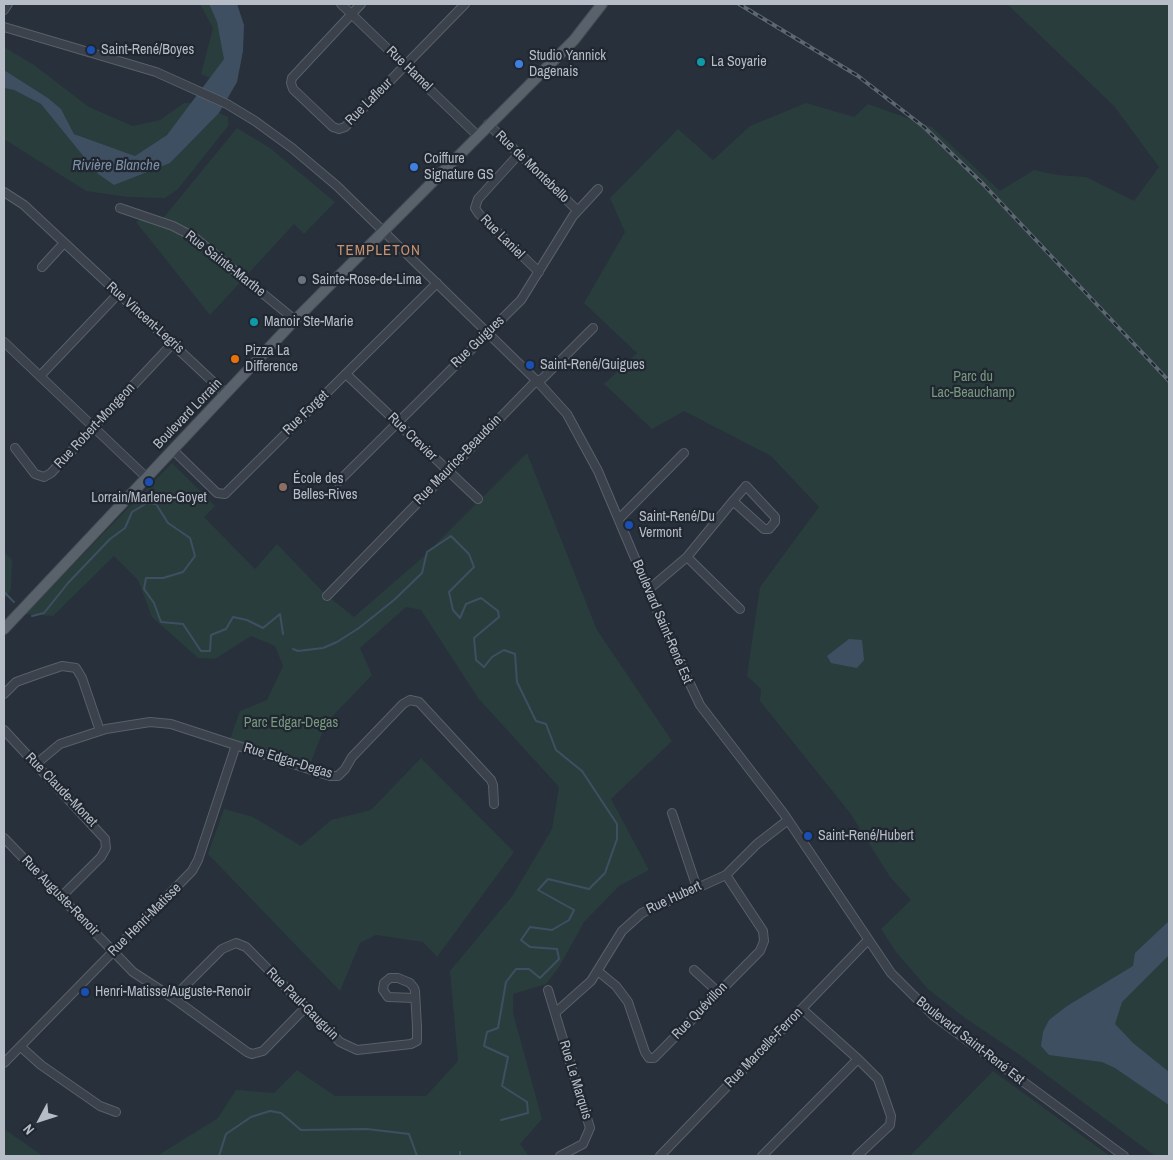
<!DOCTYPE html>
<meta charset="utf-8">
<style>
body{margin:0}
#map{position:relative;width:1173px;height:1160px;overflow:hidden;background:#27303b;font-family:"Archivo Narrow",sans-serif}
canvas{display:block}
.frame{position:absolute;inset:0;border:5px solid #b7bdc6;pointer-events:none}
.north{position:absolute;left:15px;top:1095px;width:50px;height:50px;-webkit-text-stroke:4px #202730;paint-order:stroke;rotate:230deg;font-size:14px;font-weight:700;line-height:20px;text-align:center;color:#b7bdc6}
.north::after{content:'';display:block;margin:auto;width:18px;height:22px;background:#b7bdc6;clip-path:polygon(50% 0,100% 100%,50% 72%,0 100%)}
</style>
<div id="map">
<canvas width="1173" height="1160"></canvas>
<div class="frame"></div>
<div class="north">N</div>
</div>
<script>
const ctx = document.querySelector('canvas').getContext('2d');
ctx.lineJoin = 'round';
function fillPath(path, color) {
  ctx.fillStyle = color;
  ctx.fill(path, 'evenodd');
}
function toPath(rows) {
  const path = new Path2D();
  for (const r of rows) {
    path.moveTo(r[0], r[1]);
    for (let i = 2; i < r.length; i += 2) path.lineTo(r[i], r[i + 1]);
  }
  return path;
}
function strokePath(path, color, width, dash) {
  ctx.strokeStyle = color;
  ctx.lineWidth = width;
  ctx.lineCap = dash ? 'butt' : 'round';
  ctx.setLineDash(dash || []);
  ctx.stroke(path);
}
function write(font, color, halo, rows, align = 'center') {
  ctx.font = font + ' "Archivo Narrow",sans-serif';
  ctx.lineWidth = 4.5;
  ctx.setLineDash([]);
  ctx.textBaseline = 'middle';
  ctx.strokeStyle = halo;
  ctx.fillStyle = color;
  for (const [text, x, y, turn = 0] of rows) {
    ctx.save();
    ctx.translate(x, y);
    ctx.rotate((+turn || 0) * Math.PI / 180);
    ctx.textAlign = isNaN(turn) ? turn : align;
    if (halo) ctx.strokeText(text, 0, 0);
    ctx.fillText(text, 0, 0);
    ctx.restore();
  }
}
fillPath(toPath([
 [200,4,209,4,217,22,223,48,224,59,210,78,201,74,213,28],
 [1007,4,1169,4,1169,1156,1155,1156,1017,1053,965,1018,928,989,896,952,881,929,911,900,890,877,850,813,760,701,761,689,747,676,760,587,819,507,771,456,684,411,652,429,604,384,637,353,584,303,625,232,610,198,678,129,713,160,750,126,806,103,854,117,868,104,932,127,1000,191,1034,170,1057,175,1086,177,1134,201,1159,167,1114,106],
 [4,47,34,65,89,107,133,126,160,120,184,103,192,103,167,135,135,156,74,134,61,109,48,98,4,70],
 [4,88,14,90,41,104,97,173,170,163,219,113,228,117,228,126,178,189,165,198,128,197,86,191,4,139],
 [237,128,270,148,335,202,304,234,294,224,210,315,136,222,143,216,160,222],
 [527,453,597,630,672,741,611,799,649,870,619,886,584,922,559,967,546,984,513,994,513,1013,542,1119,520,1144,529,1156,157,1156,218,1118,236,1090,274,1093,297,1070,335,1096,426,1096,458,1061,450,971,513,895,552,829,559,787,478,698,421,610,406,607,360,648,372,675,326,723,311,762,230,739,240,711,267,700,283,666,275,646,251,636,215,659,198,658,152,617,138,580,114,556,53,616,25,614,172,463,215,506,204,517,255,569,277,544,324,593,354,617,423,557],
 [4,552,12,560,11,589,4,600],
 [421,758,514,852,437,957,423,942,376,935,360,943,340,991,208,854,224,809,253,817,301,846,331,820,371,810],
 [993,1071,1110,1156,910,1156],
 [4,1129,43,1156,4,1156]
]), '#2a3d3d');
fillPath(toPath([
 [209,4,237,4,244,25,243,51,237,82,219,113,170,163,114,185,97,173,41,104,14,90,4,88,4,70,48,98,61,109,74,134,135,156,167,135,224,59,217,22],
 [849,639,862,640,864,660,857,668,831,663,827,656],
 [1169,921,1169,955,1122,1002,1115,1024,1133,1043,1169,1072,1169,1105,1115,1068,1102,1062,1049,1055,1041,1046,1043,1032,1049,1020,1067,1006,1133,966,1135,953]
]), '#3f4f62');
strokePath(toPath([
 [4,592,14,602],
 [32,616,44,613,68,583,110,539,125,528,132,512,147,503,156,504,168,523,190,538,195,556,183,572,163,578,146,578,144,589,154,603,161,622,183,624,201,651,210,651,211,635,226,629,233,617,247,620,263,628,280,614,283,634],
 [293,649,298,651,323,648,337,642,359,628,394,600,422,573,427,552,451,536,469,554,474,567,449,592,453,610,460,618,466,604,481,598,498,611,499,617,474,638,476,660,484,667,492,657,504,650,515,654,517,682,536,721,546,724,556,750,582,771,617,824,617,839,605,873,589,889,548,879,538,890,574,910,569,920,552,930,530,927,521,940,530,947,557,949,559,959,540,978,529,969,516,969,506,982,498,1028,487,1032,484,1046,508,1057,502,1086,527,1102,528,1113,501,1120],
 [219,1156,226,1134,251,1117,270,1111,281,1113,301,1130,367,1129,409,1134,417,1156],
 [460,1156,460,1152]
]), '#3f4f62', 2);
const minor = toPath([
 [341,4,477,135],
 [361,4,292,78,291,83,293,89,333,127,339,129,345,127,465,4],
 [4,10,8,4],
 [4,27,156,72,227,104,255,121,292,148,337,186,538,382,567,414,598,471,673,648,700,705,784,814,891,973,934,1016,1124,1156],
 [488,124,577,210],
 [519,154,478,199,475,208,479,214,539,272],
 [4,192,24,205,226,394],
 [120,208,173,226,194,237,295,320],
 [42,267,64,243],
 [4,342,146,477],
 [346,374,478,499],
 [40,376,118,294],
 [15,448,35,474,44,477,51,473,173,343],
 [173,450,217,493,225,494,437,283],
 [338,482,521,300,573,216,598,189],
 [619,519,684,453],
 [687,557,740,609],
 [648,590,687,557,733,501,764,529,769,529,775,522,775,517,746,486,733,501],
 [327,596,533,384,543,378,593,328],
 [4,694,16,682,44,672,62,666,76,668,82,678,100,731],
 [4,730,105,839,106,848,101,857,61,897],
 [36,764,60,744,106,729,150,722,171,724,330,776,338,776,345,769,352,757,403,704,410,700,419,702,491,780,493,785,494,804],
 [672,813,697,888],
 [4,838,133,972,173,998,247,1052,252,1054,263,1051,305,1008],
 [694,970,718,992],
 [599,972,616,986,628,1002,645,1052,649,1058,654,1058,760,951,764,941,763,931,726,875],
 [548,990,590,1128,583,1144,560,1156],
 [173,998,222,949,236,943,246,947,340,1042,357,1050,411,1044,417,1041,417,1027,415,991,414,988,410,983,398,978,390,978,384,983,383,990,388,997,415,998],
 [802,1009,858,1059,878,1079,891,1116,890,1125,857,1156],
 [555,1013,591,981,622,931,642,913,726,875,757,844,788,820],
 [21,1047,41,1065,100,1106,116,1112],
 [4,1063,192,871,198,860,236,745],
 [660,1156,868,940],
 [762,1156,858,1059]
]);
const major = toPath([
 [4,629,295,320,574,40,602,4]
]);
strokePath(minor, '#596069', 10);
strokePath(major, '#444b54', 12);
strokePath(minor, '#3b424b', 8);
strokePath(major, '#59616b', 10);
const rail = toPath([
 [739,4,858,76,924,127,983,184,1169,381]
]);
strokePath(rail, '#5d6772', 4);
strokePath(rail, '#202730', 2, [5.5]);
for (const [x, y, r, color] of [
 [91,50,5,"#1a4fb4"],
 [701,62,5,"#0f9aa8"],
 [519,64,5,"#3f7fe0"],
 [414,167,5,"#3f7fe0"],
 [302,280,5,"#6b7280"],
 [254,322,5,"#0f9aa8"],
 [235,359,5,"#e8710a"],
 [530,365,5,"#1a4fb4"],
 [149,482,5,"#1a4fb4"],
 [283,487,5,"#8d6e63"],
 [629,525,5,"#1a4fb4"],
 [808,836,5,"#1a4fb4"],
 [85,992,5,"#1a4fb4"]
]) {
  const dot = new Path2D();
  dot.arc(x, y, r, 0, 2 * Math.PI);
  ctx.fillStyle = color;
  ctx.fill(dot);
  strokePath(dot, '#202730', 2);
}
write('14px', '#b7bdc6', '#202730', [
 ["Saint-René/Boyes",101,50],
 ["Studio Yannick",529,56],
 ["Dagenais",529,72],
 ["La Soyarie",711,62],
 ["Coiffure",424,159],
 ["Signature GS",424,175],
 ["Sainte-Rose-de-Lima",312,280],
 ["Manoir Ste-Marie",264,322],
 ["Pizza La",245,351],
 ["Difference",245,367],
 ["Saint-René/Guigues",540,365],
 ["École des",293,479],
 ["Belles-Rives",293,495],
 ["Lorrain/Marlene-Goyet",149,498,"center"],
 ["Saint-René/Du",639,517],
 ["Vermont",639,533],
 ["Saint-René/Hubert",818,836],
 ["Henri-Matisse/Auguste-Renoir",95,992]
], 'left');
write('14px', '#b7bdc6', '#202730', [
 ["Rue Hamel",409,69,44],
 ["Rue Lafleur",369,102,-45],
 ["Rue de Montebello",532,167,44],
 ["Rue Laniel",502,237,45],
 ["Rue Sainte-Marthe",225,264,38],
 ["Rue Vincent-Legris",145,318,42],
 ["Rue Guigues",478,342,-44],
 ["Rue Forget",306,413,-44],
 ["Boulevard Lorrain",188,414,-46],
 ["Rue Robert-Mongeon",95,426,-47],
 ["Rue Crevier",412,437,44],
 ["Rue Maurice-Beaudoin",458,460,-46],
 ["Boulevard Saint-René Est",662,622,67],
 ["Rue Edgar-Degas",288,761,17],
 ["Rue Claude-Monet",61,790,46],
 ["Rue Auguste-Renoir",60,896,46],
 ["Rue Hubert",674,898,-25],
 ["Rue Henri-Matisse",145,920,-45],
 ["Rue Paul-Gauguin",302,1004,45],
 ["Rue Quévillon",700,1011,-46],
 ["Boulevard Saint-René Est",970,1041,38],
 ["Rue Marcelle-Ferron",764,1048,-46],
 ["Rue Le Marquis",575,1080,73]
]);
write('14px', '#78997e', '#202730', [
 ["Parc du",973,377],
 ["Lac-Beauchamp",973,393],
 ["Parc Edgar-Degas",291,723]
]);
write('italic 15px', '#7b8fa6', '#202730', [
 ["Rivière Blanche",116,166]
]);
ctx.letterSpacing = '1px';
write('15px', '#c79371', '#202730', [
 ["TEMPLETON",379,251]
]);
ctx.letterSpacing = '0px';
</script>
